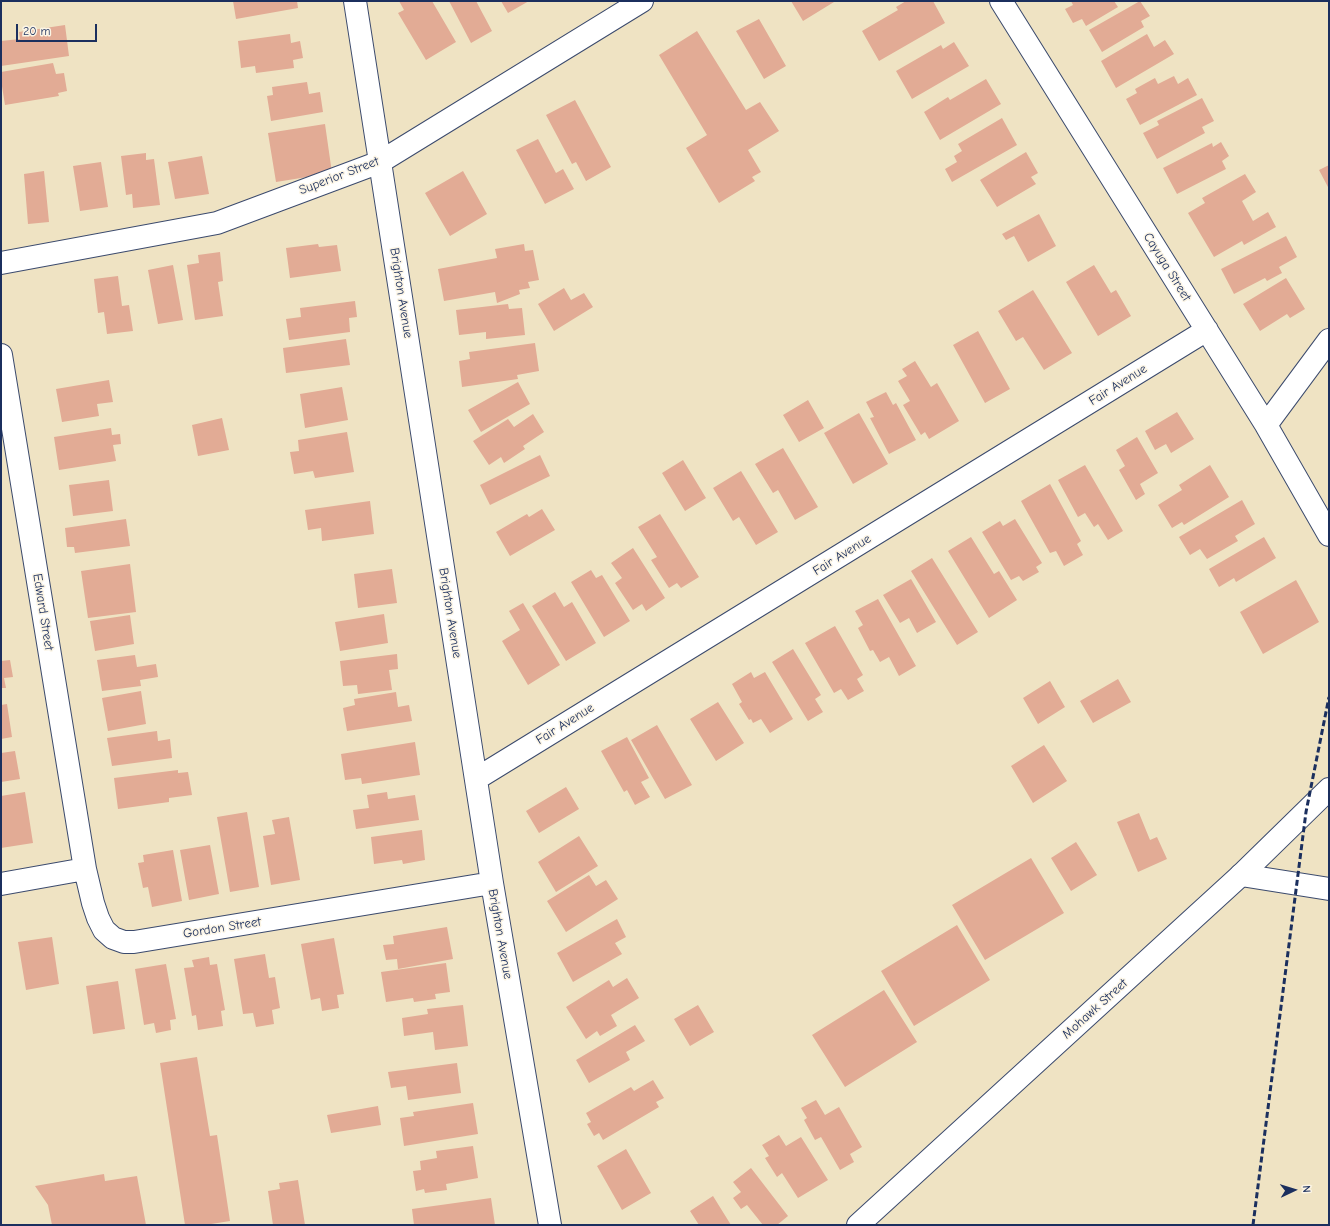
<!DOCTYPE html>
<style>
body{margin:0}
#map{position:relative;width:1330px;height:1226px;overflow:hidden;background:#efe3c3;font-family:"Comic Neue",sans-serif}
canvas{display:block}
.frame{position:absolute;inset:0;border:2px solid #1b2f5e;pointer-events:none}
.north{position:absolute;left:1274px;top:1170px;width:40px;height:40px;-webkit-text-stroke:3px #fcf5e5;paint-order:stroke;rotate:86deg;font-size:11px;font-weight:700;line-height:16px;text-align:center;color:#1b2f5e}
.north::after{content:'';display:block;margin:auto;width:14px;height:18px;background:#1b2f5e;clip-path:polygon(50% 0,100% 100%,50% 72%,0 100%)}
.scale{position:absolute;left:16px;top:24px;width:81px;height:18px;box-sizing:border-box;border:2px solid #1b2f5e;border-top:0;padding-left:5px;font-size:12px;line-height:14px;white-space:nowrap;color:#1b2f5e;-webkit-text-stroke:3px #fcf5e5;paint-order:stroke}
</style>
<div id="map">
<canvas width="1330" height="1226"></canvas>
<div class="frame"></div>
<div class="north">N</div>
<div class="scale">20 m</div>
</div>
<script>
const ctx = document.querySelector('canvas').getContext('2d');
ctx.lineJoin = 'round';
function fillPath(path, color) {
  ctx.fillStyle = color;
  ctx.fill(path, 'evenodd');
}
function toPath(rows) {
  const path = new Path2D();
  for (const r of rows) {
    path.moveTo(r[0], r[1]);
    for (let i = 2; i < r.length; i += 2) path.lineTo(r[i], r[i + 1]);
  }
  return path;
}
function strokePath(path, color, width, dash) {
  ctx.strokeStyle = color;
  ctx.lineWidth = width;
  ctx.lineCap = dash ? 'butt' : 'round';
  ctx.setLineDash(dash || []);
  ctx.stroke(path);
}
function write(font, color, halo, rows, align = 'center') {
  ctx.font = font + ' "Comic Neue",sans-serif';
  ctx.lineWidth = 3;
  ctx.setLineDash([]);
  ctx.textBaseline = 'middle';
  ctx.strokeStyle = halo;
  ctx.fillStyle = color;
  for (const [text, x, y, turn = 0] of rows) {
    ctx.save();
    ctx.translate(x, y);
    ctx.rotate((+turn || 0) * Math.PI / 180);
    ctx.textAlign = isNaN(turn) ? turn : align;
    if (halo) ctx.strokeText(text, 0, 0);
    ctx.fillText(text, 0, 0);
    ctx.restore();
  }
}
fillPath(toPath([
 [233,1,297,1,298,8,236,19],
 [399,1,432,1,456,42,426,60,398,13,404,10],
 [449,1,476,1,492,31,471,43],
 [501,1,529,1,508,13],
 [791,1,833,1,834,2,803,21],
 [906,1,933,1,945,23,879,61,862,31,898,10,896,7],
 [1071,1,1114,1,1118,7,1086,26,1082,19,1073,23,1065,9,1073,5],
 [1140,1,1150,16,1141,21,1144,27,1102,52,1089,30],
 [759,19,786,66,764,79,736,31],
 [65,25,69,56,1,66,1,41,20,39,19,32],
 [697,31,746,110,760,102,779,131,748,150,761,172,752,177,755,181,719,203,686,148,707,135,659,55],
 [290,34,291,43,300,41,303,58,293,60,294,68,256,73,255,66,241,68,238,41],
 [1147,34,1154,47,1165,40,1174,54,1116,88,1101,61],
 [954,42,969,66,912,99,896,71,941,45,943,49],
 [53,63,56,74,64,73,67,91,58,93,59,96,5,105,1,80,1,72],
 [1174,76,1178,84,1188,78,1197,95,1140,125,1126,99,1137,93,1135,89,1155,78,1158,84],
 [986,79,1001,104,940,140,924,112,948,97,950,100],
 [307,82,309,94,320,92,323,112,271,121,267,96,273,95,272,87],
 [1202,98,1214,121,1202,127,1205,133,1157,159,1143,133,1159,125,1157,121],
 [575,100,611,167,586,181,576,162,572,164,546,115],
 [1002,118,1017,145,952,182,945,169,957,162,954,156,962,151,958,144],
 [325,124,332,173,276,182,268,133],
 [538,139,556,173,563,169,574,189,545,204,516,150],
 [1221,142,1229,156,1222,161,1226,169,1177,194,1163,168,1212,143,1213,147],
 [1026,152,1038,173,1031,177,1036,184,997,207,980,180],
 [146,153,146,160,154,159,160,205,133,208,132,194,126,195,121,156],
 [202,156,209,194,175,199,168,162],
 [101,162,108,207,80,211,73,166],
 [1329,165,1329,189,1319,170],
 [44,171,49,222,28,224,24,174],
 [463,171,487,214,450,236,425,193],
 [1245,174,1256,192,1242,201,1253,221,1268,212,1276,227,1244,245,1242,241,1214,257,1188,213,1205,203,1202,198],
 [1039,214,1056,246,1028,262,1014,236,1006,240,1002,234],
 [1286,236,1297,257,1279,267,1282,273,1267,281,1265,278,1234,294,1221,269],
 [318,244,319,247,337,245,341,271,290,278,286,248],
 [524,244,525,251,533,250,539,280,528,282,530,288,519,290,520,294,497,303,495,292,444,301,438,269,497,258,495,249],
 [220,252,223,281,218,282,223,316,195,320,187,265,199,263,198,255],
 [173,265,183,320,158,324,148,270],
 [1094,265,1111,293,1116,290,1131,316,1098,336,1066,282],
 [118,276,122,306,129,305,133,331,107,334,104,312,98,313,94,279],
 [1286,278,1305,309,1290,318,1287,314,1260,331,1243,304],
 [564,288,571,300,584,293,593,307,554,331,538,304],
 [1033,290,1072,353,1044,370,1023,337,1016,341,998,311],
 [355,301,357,317,349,318,350,332,289,340,286,319,301,317,300,308],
 [508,304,509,309,522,308,525,335,486,339,486,332,459,335,456,310],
 [978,331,1010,389,985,403,953,345],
 [346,339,350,365,286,373,283,348],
 [535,343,539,371,517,375,518,379,462,387,459,361,470,359,469,352],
 [915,361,931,387,937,383,959,421,929,439,925,432,921,435,903,405,910,401,898,381,907,376,902,369],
 [109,380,113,402,97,404,99,416,62,422,56,389],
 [518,382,530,404,481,432,468,410],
 [342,387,348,420,305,428,300,394],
 [886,392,893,405,896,403,916,440,889,454,870,418,874,417,866,402],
 [808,400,824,428,799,442,783,415],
 [1177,412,1194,439,1171,453,1166,444,1155,450,1145,431],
 [859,413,888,464,853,484,824,433],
 [533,414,544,432,523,446,525,449,504,463,501,457,489,465,473,441,508,419,514,427],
 [222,418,229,450,198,456,192,425],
 [111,428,112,435,120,434,121,444,113,445,116,461,59,470,54,437],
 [347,432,354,472,315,478,313,471,294,474,290,452,299,451,298,440],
 [1137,437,1158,473,1140,484,1145,494,1136,500,1119,470,1125,466,1116,450],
 [783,448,818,507,795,520,778,490,773,493,755,464],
 [540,455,550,476,490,505,480,485],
 [683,460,706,498,685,511,662,473],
 [1085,465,1123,531,1108,540,1098,524,1094,527,1085,513,1078,517,1058,480],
 [1210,465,1229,497,1184,525,1182,522,1172,528,1158,505,1182,490,1179,485],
 [741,471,778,532,756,545,739,517,733,521,713,488],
 [109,480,113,511,73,516,69,485],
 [1050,484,1081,541,1077,544,1083,555,1064,566,1056,551,1050,553,1021,501],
 [1242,500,1255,524,1235,536,1238,541,1207,559,1200,549,1190,555,1179,537],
 [370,501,374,534,322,541,321,528,308,530,305,510],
 [542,509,555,530,510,556,496,532,527,514,529,517],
 [660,514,699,577,681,588,677,583,669,588,651,560,657,557,638,527],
 [126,519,130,546,75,553,74,547,67,547,65,528],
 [1015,519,1042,563,1036,567,1039,572,1023,581,1019,576,1011,580,982,532,1000,521,1003,526],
 [971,537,994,574,999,571,1017,600,989,618,948,551],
 [1264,537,1276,558,1236,582,1234,578,1219,587,1209,569],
 [633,548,665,598,646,611,642,604,633,610,615,583,622,578,611,563],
 [932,558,978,632,957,645,911,571],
 [130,564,136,612,88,618,81,571],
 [392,569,397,603,358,608,354,574],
 [591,570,596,578,602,575,630,621,604,637,571,582],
 [911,579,936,622,917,633,909,618,900,623,883,595],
 [1296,580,1319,622,1263,654,1240,612],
 [555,592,564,607,572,602,596,643,566,661,532,606],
 [878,599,916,666,899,676,889,657,880,662,873,650,870,651,858,628,863,625,855,611],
 [523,603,560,665,528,685,502,641,520,630,509,611],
 [384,614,388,643,340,651,335,622],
 [130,615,134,644,95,651,90,621],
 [835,626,863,675,857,679,864,691,848,700,841,689,834,693,805,643],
 [793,649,821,695,815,699,823,712,808,721,772,662],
 [397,654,398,669,389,670,392,690,358,694,357,685,343,686,340,661],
 [135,655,137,667,156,664,158,677,140,680,141,686,102,691,97,660],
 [10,660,13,677,4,678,6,688,1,688,1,661],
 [751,672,754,678,765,672,793,719,770,733,761,719,753,723,751,719,749,720,739,704,742,702,732,684],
 [1118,679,1131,702,1093,723,1080,701],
 [1050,681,1065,707,1038,724,1023,698],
 [141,691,146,724,108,731,102,698],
 [396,692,398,707,409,705,412,721,347,731,343,708,355,705,354,699],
 [718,702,744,743,716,761,690,719],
 [7,704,12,737,1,739,1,705],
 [657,725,692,785,665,799,631,740],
 [157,731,158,741,170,739,172,758,112,766,107,738],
 [627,737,649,778,641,782,650,797,635,805,627,790,624,792,601,751],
 [415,742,420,775,362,784,361,778,345,780,341,754],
 [1044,745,1067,781,1033,803,1011,766],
 [15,751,20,779,1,782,1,753],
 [178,770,178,773,188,772,192,795,169,798,169,802,118,809,114,778],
 [566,787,579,809,539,833,526,811],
 [25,792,33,843,1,848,1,796],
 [387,792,388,799,415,795,419,820,356,829,353,810,369,808,367,795],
 [247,812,259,887,230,892,217,817],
 [1139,813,1150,840,1157,837,1167,859,1138,872,1117,822],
 [289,817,300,880,271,885,263,836,275,834,272,820],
 [422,830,425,860,403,864,402,860,374,864,371,837],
 [579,836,598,866,556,892,538,862],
 [1076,842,1097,875,1071,891,1051,858],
 [210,845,219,894,189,900,180,850],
 [173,850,182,901,152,907,148,887,143,888,138,863,144,862,143,855],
 [1031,858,1064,913,985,960,952,905],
 [589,875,596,886,606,880,618,899,566,932,547,901],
 [617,919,626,937,615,943,622,954,573,982,557,953],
 [957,925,990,980,914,1026,881,971],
 [447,927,453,959,398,969,397,959,386,960,383,945,394,944,393,936],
 [52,937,59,984,26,990,18,942],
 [334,938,344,994,337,995,339,1008,322,1011,320,998,311,1000,301,944],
 [265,954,269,978,275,977,280,1008,272,1010,274,1024,256,1027,253,1013,243,1014,234,959],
 [209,957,210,965,217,964,225,1010,221,1011,223,1026,198,1030,196,1015,192,1016,184,968,194,967,192,960],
 [446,963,450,992,435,994,436,999,414,1002,413,998,386,1002,381,972],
 [166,964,176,1019,170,1020,171,1030,156,1033,154,1023,144,1025,135,969],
 [627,978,639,998,611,1015,617,1026,600,1036,597,1031,586,1039,566,1007,609,980,613,987],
 [118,981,125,1029,93,1034,86,986],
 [884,990,917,1042,845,1087,812,1035],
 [463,1005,468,1046,435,1050,433,1032,404,1036,402,1018,428,1014,427,1009],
 [698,1005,714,1032,690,1046,674,1019],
 [635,1025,645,1041,626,1052,630,1060,589,1083,576,1060],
 [197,1057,210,1136,217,1135,230,1221,205,1225,185,1225,160,1063],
 [457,1063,461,1093,408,1100,406,1086,391,1088,388,1072],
 [653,1080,664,1098,656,1102,659,1107,603,1140,599,1133,594,1136,587,1124,591,1122,586,1113,631,1087,634,1091],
 [816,1100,825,1115,839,1107,862,1147,850,1154,854,1162,840,1170,821,1137,815,1140,804,1120,807,1118,801,1108],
 [473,1103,478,1134,404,1146,400,1118,414,1116,413,1112],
 [378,1106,381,1125,331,1133,327,1115],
 [779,1135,786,1146,801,1137,828,1180,798,1198,782,1173,777,1177,765,1158,769,1156,762,1145],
 [473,1146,478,1178,446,1184,447,1190,425,1193,424,1189,416,1191,413,1171,421,1170,420,1161,437,1158,436,1151],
 [626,1149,651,1193,622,1210,597,1166],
 [751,1168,788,1216,777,1225,763,1225,747,1205,741,1209,733,1198,741,1192,733,1182],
 [104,1174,105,1181,137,1176,146,1225,52,1225,48,1205,35,1186],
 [298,1180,305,1225,273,1225,268,1191,280,1189,279,1183],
 [713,1196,731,1225,699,1225,690,1211],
 [491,1198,495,1225,414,1225,412,1209]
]), '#e2ab95');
const street = toPath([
 [355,1,492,883,550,1225],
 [1001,1,1266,425,1329,535],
 [1,263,217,223,380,162,642,1],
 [1,355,85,869,93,903,98,918,104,930,113,938,124,942,134,942,492,883],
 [1266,425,1329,340],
 [476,779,1207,330],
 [1241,875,1329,889],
 [1,884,85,869]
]);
const secondary = toPath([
 [858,1225,1241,875,1329,789]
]);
strokePath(street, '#3b4a6d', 24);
strokePath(secondary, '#3b4a6d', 24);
strokePath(street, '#fff', 22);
strokePath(secondary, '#fff', 22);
strokePath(toPath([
 [1253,1225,1306,812,1329,697]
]), '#1b2f5e', 3, [6, 3]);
write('13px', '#1b2f5e', '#fcf5e5', [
 ["Superior Street",339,176,-21],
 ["Cayuga Street",1167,267,58],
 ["Brighton Avenue",401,293,81],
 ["Fair Avenue",1118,385,-32],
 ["Fair Avenue",842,555,-32],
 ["Edward Street",43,612,81],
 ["Brighton Avenue",450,613,81],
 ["Fair Avenue",565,724,-32],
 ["Gordon Street",222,928,-9],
 ["Brighton Avenue",500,934,80],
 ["Mohawk Street",1095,1009,-42]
]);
</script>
